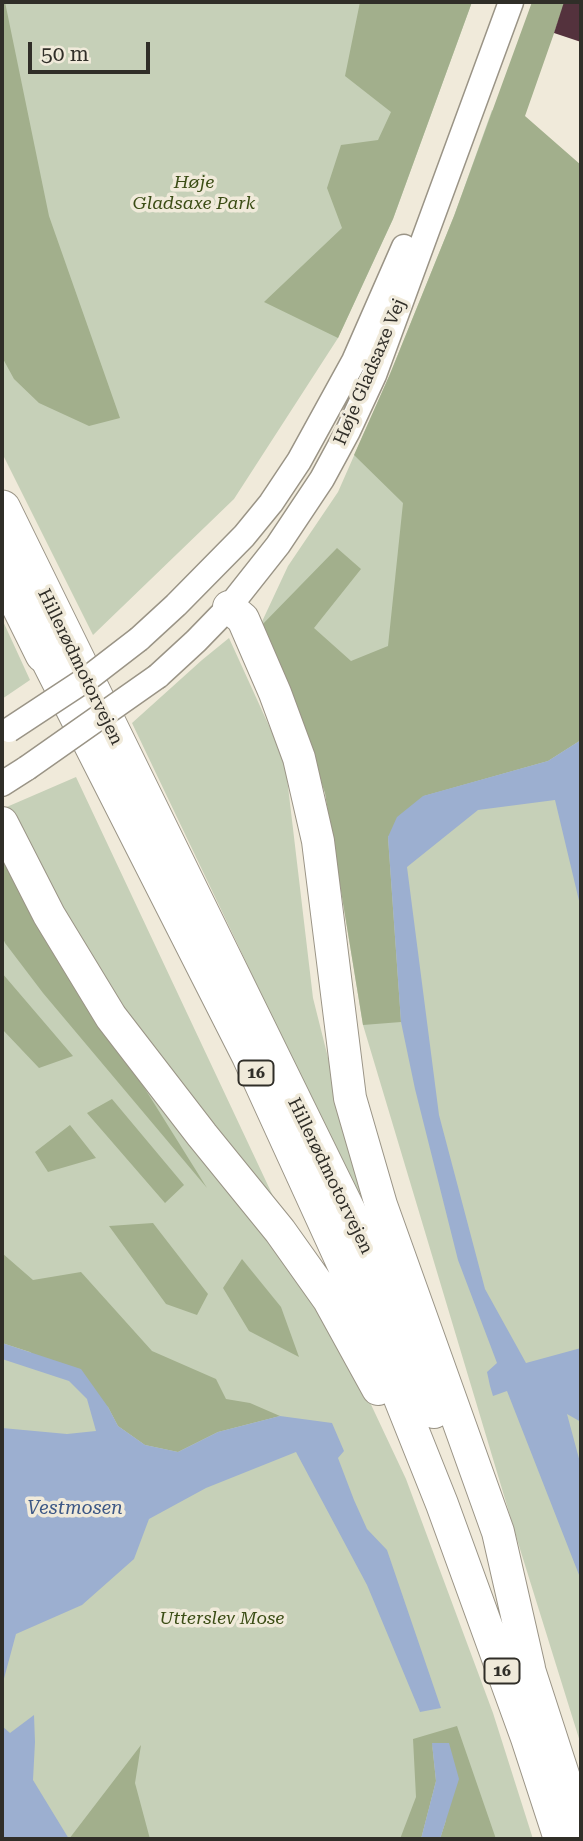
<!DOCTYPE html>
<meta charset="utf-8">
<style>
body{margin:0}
#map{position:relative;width:583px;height:1841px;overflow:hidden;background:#f0eada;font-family:"Roboto Serif",serif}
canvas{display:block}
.frame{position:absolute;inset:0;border:4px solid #302e28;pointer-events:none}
.scale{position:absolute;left:28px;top:42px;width:122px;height:32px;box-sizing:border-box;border:4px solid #302e28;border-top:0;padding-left:9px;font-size:21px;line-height:24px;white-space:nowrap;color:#302e28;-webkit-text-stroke:5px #f0eada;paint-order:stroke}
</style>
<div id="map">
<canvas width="583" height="1841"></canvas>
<div class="frame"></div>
<div class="scale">50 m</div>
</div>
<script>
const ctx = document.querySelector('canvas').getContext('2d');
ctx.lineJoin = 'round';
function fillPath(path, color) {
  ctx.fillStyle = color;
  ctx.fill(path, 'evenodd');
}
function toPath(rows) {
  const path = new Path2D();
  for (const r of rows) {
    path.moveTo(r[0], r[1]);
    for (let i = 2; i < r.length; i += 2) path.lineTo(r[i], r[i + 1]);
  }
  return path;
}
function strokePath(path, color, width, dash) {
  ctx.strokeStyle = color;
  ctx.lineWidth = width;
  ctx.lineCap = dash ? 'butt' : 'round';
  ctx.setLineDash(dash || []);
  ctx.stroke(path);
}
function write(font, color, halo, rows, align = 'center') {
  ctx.font = font + ' "Roboto Serif",serif';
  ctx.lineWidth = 7;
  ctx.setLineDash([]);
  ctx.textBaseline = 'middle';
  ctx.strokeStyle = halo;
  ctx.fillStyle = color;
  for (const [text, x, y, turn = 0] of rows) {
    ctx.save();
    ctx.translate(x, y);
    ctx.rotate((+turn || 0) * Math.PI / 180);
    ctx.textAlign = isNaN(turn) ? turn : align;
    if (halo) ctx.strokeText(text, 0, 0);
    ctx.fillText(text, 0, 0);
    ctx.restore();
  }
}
fillPath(toPath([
 [2,2,472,2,393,219,338,338,234,499,93,635,2,453],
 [492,110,581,165,581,1745,520,1549,363,1025,325,793,301,724,259,628,288,566,338,492,390,374,454,216],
 [2,619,30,680,2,699],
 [229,638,285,761,313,998,372,1233,238,945,132,723,202,660],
 [76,777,406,1479,493,1713,533,1839,2,1839,2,809]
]), '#c6d0b8');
fillPath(toPath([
 [2,2,5,2,49,216,120,418,89,426,39,403,14,379,2,357],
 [360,2,472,2,393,219,338,338,264,302,342,228,327,188,341,145,378,140,391,112,345,76],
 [532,2,565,2,525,116,581,165,581,740,548,761,424,796,388,837,401,1022,363,1025,325,793,301,724,259,628,337,548,361,569,314,628,351,661,388,646,403,503,354,455,390,374,454,216],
 [2,852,74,986,127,1060,207,1188,43,993,5,943,2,936],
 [2,973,73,1056,39,1068,2,1029],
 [112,1099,184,1185,165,1203,87,1113],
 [70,1125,96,1158,48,1172,35,1152],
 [153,1223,208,1294,197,1315,166,1304,109,1226],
 [2,1253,33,1280,81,1272,152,1351,216,1379,226,1399,250,1403,280,1416,218,1432,178,1452,145,1445,118,1426,108,1407,30,1352,2,1343],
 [242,1259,281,1307,299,1357,249,1331,223,1288],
 [457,1726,496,1839,440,1839,446,1820,432,1743,436,1781,421,1839,400,1839,416,1797,413,1739],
 [141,1745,135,1783,150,1839,69,1839]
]), '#a2af8c');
fillPath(toPath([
 [581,740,581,909,555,800,478,810,407,867,439,1115,485,1289,526,1363,581,1348,581,1422,567,1414,581,1466,581,1580,507,1391,493,1396,490,1386,487,1372,497,1363,458,1260,415,1089,401,1022,388,837,397,817,423,796,548,761],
 [2,1343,81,1369,108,1407,118,1426,145,1445,178,1452,218,1432,280,1416,332,1423,344,1451,338,1458,354,1500,367,1529,387,1550,441,1708,420,1712,367,1585,296,1452,206,1488,149,1519,134,1559,82,1605,16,1634,2,1686,2,1428,67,1434,96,1431,87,1399,69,1381,2,1359],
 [34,1715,35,1742,33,1780,69,1839,2,1839,2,1726,10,1733],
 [432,1743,449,1743,459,1779,440,1839,421,1839,436,1781]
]), '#9cafd0');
fillPath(toPath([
 [564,2,581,2,581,42,554,33]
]), '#54323d');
const minor = toPath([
 [139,639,176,605,244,536,271,503,299,461,354,361,404,247],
 [158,676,196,641,229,607,278,545,322,479,348,431,374,375,511,2],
 [2,784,27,768]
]);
const major = toPath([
 [229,607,243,619,275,693,299,758,318,841,350,1098,381,1205,498,1532,529,1668],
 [44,654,248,1056,369,1321,442,1504,527,1738,560,1839],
 [2,823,49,915,111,1017,202,1135,280,1231,329,1300,378,1389],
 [364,1246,434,1412],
 [522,1648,581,1830]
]);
const highway = toPath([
 [2,509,364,1246],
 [2,569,44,654]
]);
strokePath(minor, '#9a9486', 27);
strokePath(major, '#9a9486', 34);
strokePath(highway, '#9a9486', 39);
strokePath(minor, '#fff', 24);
strokePath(major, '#fff', 32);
strokePath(highway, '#fff', 37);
const minorBridge = toPath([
 [9,730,91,676,139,639],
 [27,768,158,676]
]);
strokePath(minorBridge, '#9a9486', 27, []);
strokePath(minorBridge, '#fff', 24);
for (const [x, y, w] of [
 [256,1073,35],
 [502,1671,35]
]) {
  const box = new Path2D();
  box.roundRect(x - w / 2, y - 12.5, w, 25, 5);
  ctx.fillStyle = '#f0eada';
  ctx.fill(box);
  strokePath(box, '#302e28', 2);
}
write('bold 16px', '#302e28', null, [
 ["16",256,1073],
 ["16",502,1671]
]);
write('italic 18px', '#3b4d15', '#f0eada', [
 ["Høje",194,183],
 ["Gladsaxe Park",194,204],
 ["Utterslev Mose",222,1619]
]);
write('18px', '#302e28', '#f0eada', [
 ["Høje Gladsaxe Vej",370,372,-67],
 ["Hillerødmotorvejen",80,667,64],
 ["Hillerødmotorvejen",330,1176,64]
]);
write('italic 19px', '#3c5785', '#f0eada', [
 ["Vestmosen",75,1508]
]);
</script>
